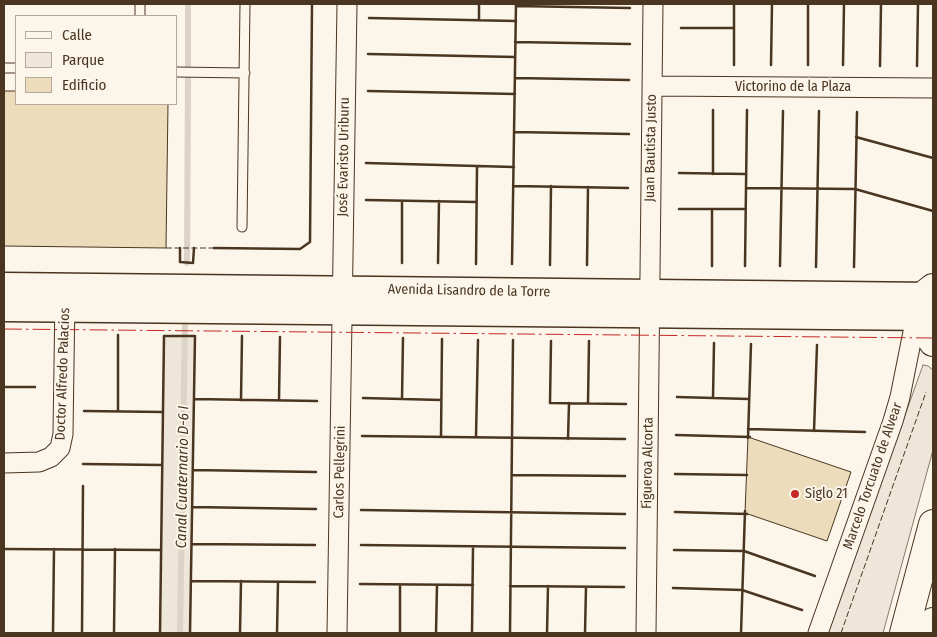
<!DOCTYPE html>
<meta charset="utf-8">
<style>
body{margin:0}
#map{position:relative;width:937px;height:637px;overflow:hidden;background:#fbf6e9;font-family:"Fira Sans Condensed",sans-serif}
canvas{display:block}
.frame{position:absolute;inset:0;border:5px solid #4a3520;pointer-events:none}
.legend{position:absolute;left:15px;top:15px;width:162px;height:90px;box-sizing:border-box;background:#fbf6e9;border:1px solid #b4a999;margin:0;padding:6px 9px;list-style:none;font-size:15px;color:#4a3520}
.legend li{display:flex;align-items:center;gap:10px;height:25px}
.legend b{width:25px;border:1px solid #b4a999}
</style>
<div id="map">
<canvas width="937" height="637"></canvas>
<div class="frame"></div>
<ul class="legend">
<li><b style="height:6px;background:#fbf6e9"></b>Calle</li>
<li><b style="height:14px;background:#ede6d9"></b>Parque</li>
<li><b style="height:14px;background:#ecdcbc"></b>Edificio</li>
</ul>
</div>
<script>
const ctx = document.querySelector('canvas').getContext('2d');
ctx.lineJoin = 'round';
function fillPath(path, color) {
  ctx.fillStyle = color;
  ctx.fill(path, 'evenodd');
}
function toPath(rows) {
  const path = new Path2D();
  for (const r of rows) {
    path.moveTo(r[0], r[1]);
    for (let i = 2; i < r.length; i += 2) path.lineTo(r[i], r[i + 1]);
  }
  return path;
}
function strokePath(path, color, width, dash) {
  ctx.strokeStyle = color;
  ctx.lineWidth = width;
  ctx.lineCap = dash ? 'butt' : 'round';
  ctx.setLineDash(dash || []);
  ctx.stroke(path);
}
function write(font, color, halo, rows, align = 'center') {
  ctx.font = font + ' "Fira Sans Condensed",sans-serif';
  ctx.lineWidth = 4;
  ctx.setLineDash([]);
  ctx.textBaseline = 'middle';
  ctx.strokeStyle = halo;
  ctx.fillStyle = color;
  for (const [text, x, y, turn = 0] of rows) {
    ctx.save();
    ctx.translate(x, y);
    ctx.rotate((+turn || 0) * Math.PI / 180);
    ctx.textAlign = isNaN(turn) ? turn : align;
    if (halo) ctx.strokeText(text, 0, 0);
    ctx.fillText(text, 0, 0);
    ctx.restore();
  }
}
const green = toPath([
 [164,336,195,336,190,633,160,633,164,336],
 [923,365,928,366,933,370,933,450,883,633,827,633,923,365]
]);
fillPath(green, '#ede6d9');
strokePath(green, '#887966', 1);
strokePath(toPath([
 [188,66,188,4],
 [187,263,188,78],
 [180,633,185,321]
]), '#dcd4c6', 6);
const building = toPath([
 [4,91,16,91,16,104,168,104,166,248,4,246,4,91],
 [748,437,851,472,827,541,745,513,748,437]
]);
fillPath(building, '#ecdcbc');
strokePath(building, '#4a3520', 1);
const service = toPath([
 [140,4,140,16],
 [4,68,16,68],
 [176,72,245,73],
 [242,227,245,4]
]);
const minor = toPath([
 [652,86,933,88],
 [4,463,39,462,51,457,60,448,63,434,65,296],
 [337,633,347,4],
 [646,633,653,4],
 [818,633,893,421,900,397,916,317]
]);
const secondary = toPath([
 [4,286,933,296],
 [4,308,933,317]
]);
const trunk = toPath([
 [923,296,933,288],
 [916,317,933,342],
 [904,633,933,524],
 [929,633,933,622]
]);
strokePath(service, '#4a3520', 11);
strokePath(minor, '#4a3520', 21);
strokePath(secondary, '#4a3520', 29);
strokePath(trunk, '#4a3520', 30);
strokePath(service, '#fbf6e9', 9);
strokePath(minor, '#fbf6e9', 19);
strokePath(secondary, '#fbf6e9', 26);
strokePath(trunk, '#fbf6e9', 28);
strokePath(toPath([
 [166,248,214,248],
 [841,633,926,392]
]), '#4a3520', 1, [6, 2.5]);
strokePath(toPath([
 [516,6,630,8],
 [369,18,516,21],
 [479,20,479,4],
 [681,28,734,28],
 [515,42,630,44],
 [368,54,515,57],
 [734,65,734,4],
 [771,65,772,4],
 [808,65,808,4],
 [843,65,844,4],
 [880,66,881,4],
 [917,66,918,4],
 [515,78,629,80],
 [368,91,515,94],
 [514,132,629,134],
 [856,137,933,158],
 [366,163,514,167],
 [679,173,746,174],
 [713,174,713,110],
 [513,186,628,188],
 [746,188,855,189,933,211],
 [366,200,476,202],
 [679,209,745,209],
 [180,248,180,262,193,263,194,248],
 [214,248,300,249,310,242,312,4],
 [402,263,402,201],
 [438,263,439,201],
 [476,264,477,166],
 [512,264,516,4],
 [550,265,551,186],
 [587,265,588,187],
 [712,266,712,209],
 [745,266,747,110],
 [780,266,783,111],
 [816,267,819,111],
 [854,267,857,112],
 [551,341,550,403,626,404],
 [4,387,35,387],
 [677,397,749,399],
 [363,398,441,400],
 [713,398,714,343],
 [194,399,317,401],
 [402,399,403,338],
 [241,400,242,336],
 [279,400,280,337],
 [588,403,589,341],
 [84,411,163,412],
 [118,411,118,335],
 [748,429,865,432],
 [814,431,817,345],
 [676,435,750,437],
 [362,436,625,439],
 [441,437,442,339],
 [476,437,478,340],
 [748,438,751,344],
 [568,439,569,403],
 [83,464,162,465],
 [193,470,316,472],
 [675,474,747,475],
 [512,475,625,476],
 [192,507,316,509],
 [361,510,625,514],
 [675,512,747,514],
 [192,544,315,545],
 [361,545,625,548],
 [4,549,161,550],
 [674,550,744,551,815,576],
 [191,581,315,582],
 [360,584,473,585],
 [510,586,624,587],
 [673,588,742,590,802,610],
 [53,633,54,549],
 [82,633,83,486],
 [114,633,115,549],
 [160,633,164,336,195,336,190,633],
 [240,633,241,581],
 [277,633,278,582],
 [400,633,400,585],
 [436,633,437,585],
 [472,633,473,547],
 [510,633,513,340],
 [547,633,548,586],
 [585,633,586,587],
 [741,633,745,511]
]), '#4a3520', 2.5);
strokePath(toPath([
 [4,329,933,338]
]), '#c62828', 1, [18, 4, 2.5, 4]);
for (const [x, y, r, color] of [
 [795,494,5,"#c62828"]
]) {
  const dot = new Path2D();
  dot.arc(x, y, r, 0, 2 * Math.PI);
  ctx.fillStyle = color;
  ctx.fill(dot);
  strokePath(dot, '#fbf6e9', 2);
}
write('14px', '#4a3520', '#fbf6e9', [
 ["Victorino de la Plaza",793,87],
 ["Juan Bautista Justo",651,148,-89],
 ["José Evaristo Uriburu",344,157,-89],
 ["Avenida Lisandro de la Torre",469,291,1],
 ["Doctor Alfredo Palacios",63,374,-88],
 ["Figueroa Alcorta",648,463,-89],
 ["Carlos Pellegrini",340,472,-89],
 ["Marcelo Torcuato de Alvear",873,476,-71]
]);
write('14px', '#4a3520', '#fbf6e9', [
 ["Siglo 21",805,494]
], 'left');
write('italic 15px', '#4a3520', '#fbf6e9', [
 ["Canal Cuaternario D-6 I",183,477,-89]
]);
</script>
